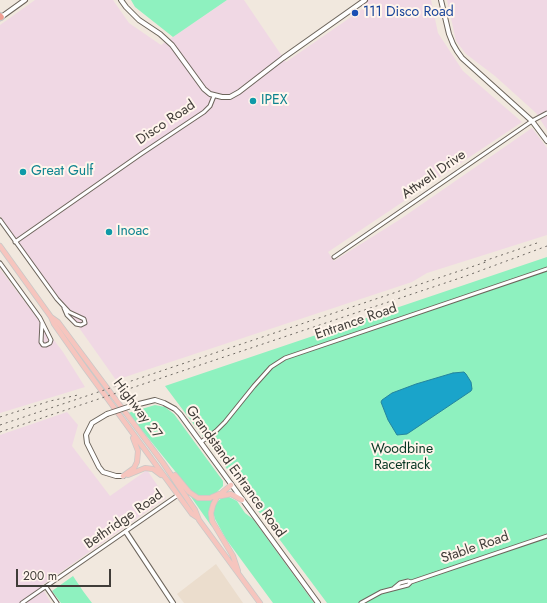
<!DOCTYPE html>
<style>
body{margin:0}
#map{position:relative;width:547px;height:603px;overflow:hidden;background:#f1e8de;font-family:Jost,sans-serif}
canvas{display:block}
.scale{position:absolute;left:16px;top:569px;width:95px;height:18px;box-sizing:border-box;border:2px solid #403c38;border-top:0;padding-left:5px;font-size:12px;line-height:14px;white-space:nowrap;color:#403c38;-webkit-text-stroke:3px #fff5ec;paint-order:stroke}
</style>
<div id="map">
<canvas width="547" height="603"></canvas>
<div class="scale">200 m</div>
</div>
<script>
const ctx = document.querySelector('canvas').getContext('2d');
ctx.lineJoin = 'round';
function fillPath(path, color) {
  ctx.fillStyle = color;
  ctx.fill(path, 'evenodd');
}
function toPath(rows) {
  const path = new Path2D();
  for (const r of rows) {
    path.moveTo(r[0], r[1]);
    for (let i = 2; i < r.length; i += 2) path.lineTo(r[i], r[i + 1]);
  }
  return path;
}
function strokePath(path, color, width, dash) {
  ctx.strokeStyle = color;
  ctx.lineWidth = width;
  ctx.lineCap = dash ? 'butt' : 'round';
  ctx.setLineDash(dash || []);
  ctx.stroke(path);
}
function write(font, color, halo, rows, align = 'center') {
  ctx.font = font + ' Jost,sans-serif';
  ctx.lineWidth = 4;
  ctx.setLineDash([]);
  ctx.textBaseline = 'middle';
  ctx.strokeStyle = halo;
  ctx.fillStyle = color;
  for (const [text, x, y, turn = 0] of rows) {
    ctx.save();
    ctx.translate(x, y);
    ctx.rotate((+turn || 0) * Math.PI / 180);
    ctx.textAlign = isNaN(turn) ? turn : align;
    if (halo) ctx.strokeText(text, 0, 0);
    ctx.fillText(text, 0, 0);
    ctx.restore();
  }
}
fillPath(toPath([
 [216,564,243,603,184,603,177,594]
]), '#ebddcd');
fillPath(toPath([
 [35,0,113,0,129,23,161,45,227,0,244,0,286,62,364,8,359,0,431,0,438,33,463,71,522,122,328,252,334,261,399,220,532,128,547,148,547,235,427,273,412,282,116,380,0,216,0,25],
 [447,0,547,0,547,130,536,113,495,76,466,54,456,41],
 [0,269,63,352,85,387,0,413],
 [67,412,78,425,72,446,110,496,147,470,166,498,41,586,51,603,0,603,0,435]
]), '#f0d8e4');
fillPath(toPath([
 [131,0,227,0,173,37,135,7],
 [547,257,547,603,327,603,165,386],
 [155,405,165,407,174,414,223,481,223,486,216,493,206,497,196,495,187,486,128,413],
 [189,494,198,500,203,501,213,499,208,513,212,527],
 [224,497,229,497,237,501,245,513,253,519,314,603,273,603,226,539,215,519,213,512,215,505,219,500],
 [73,576,83,591,92,603,61,603,52,591]
]), '#8ef1bf');
const water = toPath([
 [453,373,464,372,466,374,471,382,472,389,471,391,407,434,397,435,388,420,381,402,382,400,392,393,416,384,453,373]
]);
fillPath(water, '#1aa4ca');
strokePath(water, '#25859e', 1);
const street = toPath([
 [0,220,57,299,69,312,84,319,85,323,81,325,76,324,67,315,64,308],
 [15,242,141,154,204,112,210,106,214,96],
 [334,257,532,121,547,113],
 [0,263,40,318,51,340,50,343,46,345,43,345,41,342,42,322],
 [201,442,216,431,225,422,254,386,271,367,285,358,547,269],
 [46,587,57,603],
 [394,588,400,583,408,581,411,582],
 [22,603,178,495],
 [361,603,381,592,408,585,411,582,547,536]
]);
const secondary = toPath([
 [121,0,126,7,139,20,160,34,172,45,204,89,210,94,222,97,230,97,239,92,283,58,365,0],
 [441,0,449,34,453,44,457,51,462,58,532,121,547,141],
 [0,18,25,0],
 [131,406,155,400,164,403,175,409,180,414,318,603],
 [107,414,92,423,86,435,87,443,99,467,103,472,116,476,123,476],
 [126,532,173,603]
]);
const primary = toPath([
 [0,246,51,317,54,324,85,368,192,514,198,518],
 [51,317,58,322,163,463,195,510,199,520,260,603],
 [128,475,145,468,153,469,161,475],
 [175,475,189,492,198,498,210,498,219,494],
 [123,476,134,468,137,462,138,451,133,438],
 [231,485,217,497,213,505,211,513,212,521,233,556,238,571],
 [221,496,231,494,242,500]
]);
const highway = toPath([
 [0,16,1,17]
]);
strokePath(street, '#6d655c', 5);
strokePath(secondary, '#6d655c', 6);
strokePath(primary, '#cac8c7', 6);
strokePath(highway, '#cac8c7', 8);
strokePath(street, '#fff', 3);
strokePath(secondary, '#fff', 4);
strokePath(primary, '#f6c5be', 4.5);
strokePath(highway, '#f09e92', 5.5);
strokePath(toPath([
 [484,261,540,242],
 [0,417,50,401,78,395],
 [0,425,489,261],
 [0,432,466,276,547,246]
]), '#6e6963', 1, [2, 4]);
const secondaryBridge = toPath([
 [107,414,131,406]
]);
strokePath(secondaryBridge, '#6d655c', 6, []);
strokePath(secondaryBridge, '#fff', 4);
for (const [x, y, r, color] of [
 [355,13,4,"#1a4fb4"],
 [253,101,4,"#0f9aa8"],
 [23,172,4,"#0f9aa8"],
 [109,232,4,"#0f9aa8"]
]) {
  const dot = new Path2D();
  dot.arc(x, y, r, 0, 2 * Math.PI);
  ctx.fillStyle = color;
  ctx.fill(dot);
  strokePath(dot, '#fff5ec', 1.5);
}
write('14px', '#164399', '#fff5ec', [
 ["111 Disco Road",363,13]
], 'left');
write('14px', '#0d838f', '#fff5ec', [
 ["IPEX",261,101],
 ["Great Gulf",31,172],
 ["Inoac",117,232]
], 'left');
write('14px', '#403c38', '#fff5ec', [
 ["Disco Road",166,123,-34],
 ["Attwell Drive",434,175,-35],
 ["Entrance Road",356,322,-19],
 ["Highway 27",137,409,53],
 ["Grandstand Entrance Road",235,472,54],
 ["Bethridge Road",124,520,-35],
 ["Stable Road",475,548,-19]
]);
write('14px', '#063421', '#fff5ec', [
 ["Woodbine",402,450],
 ["Racetrack",402,466]
]);
</script>
